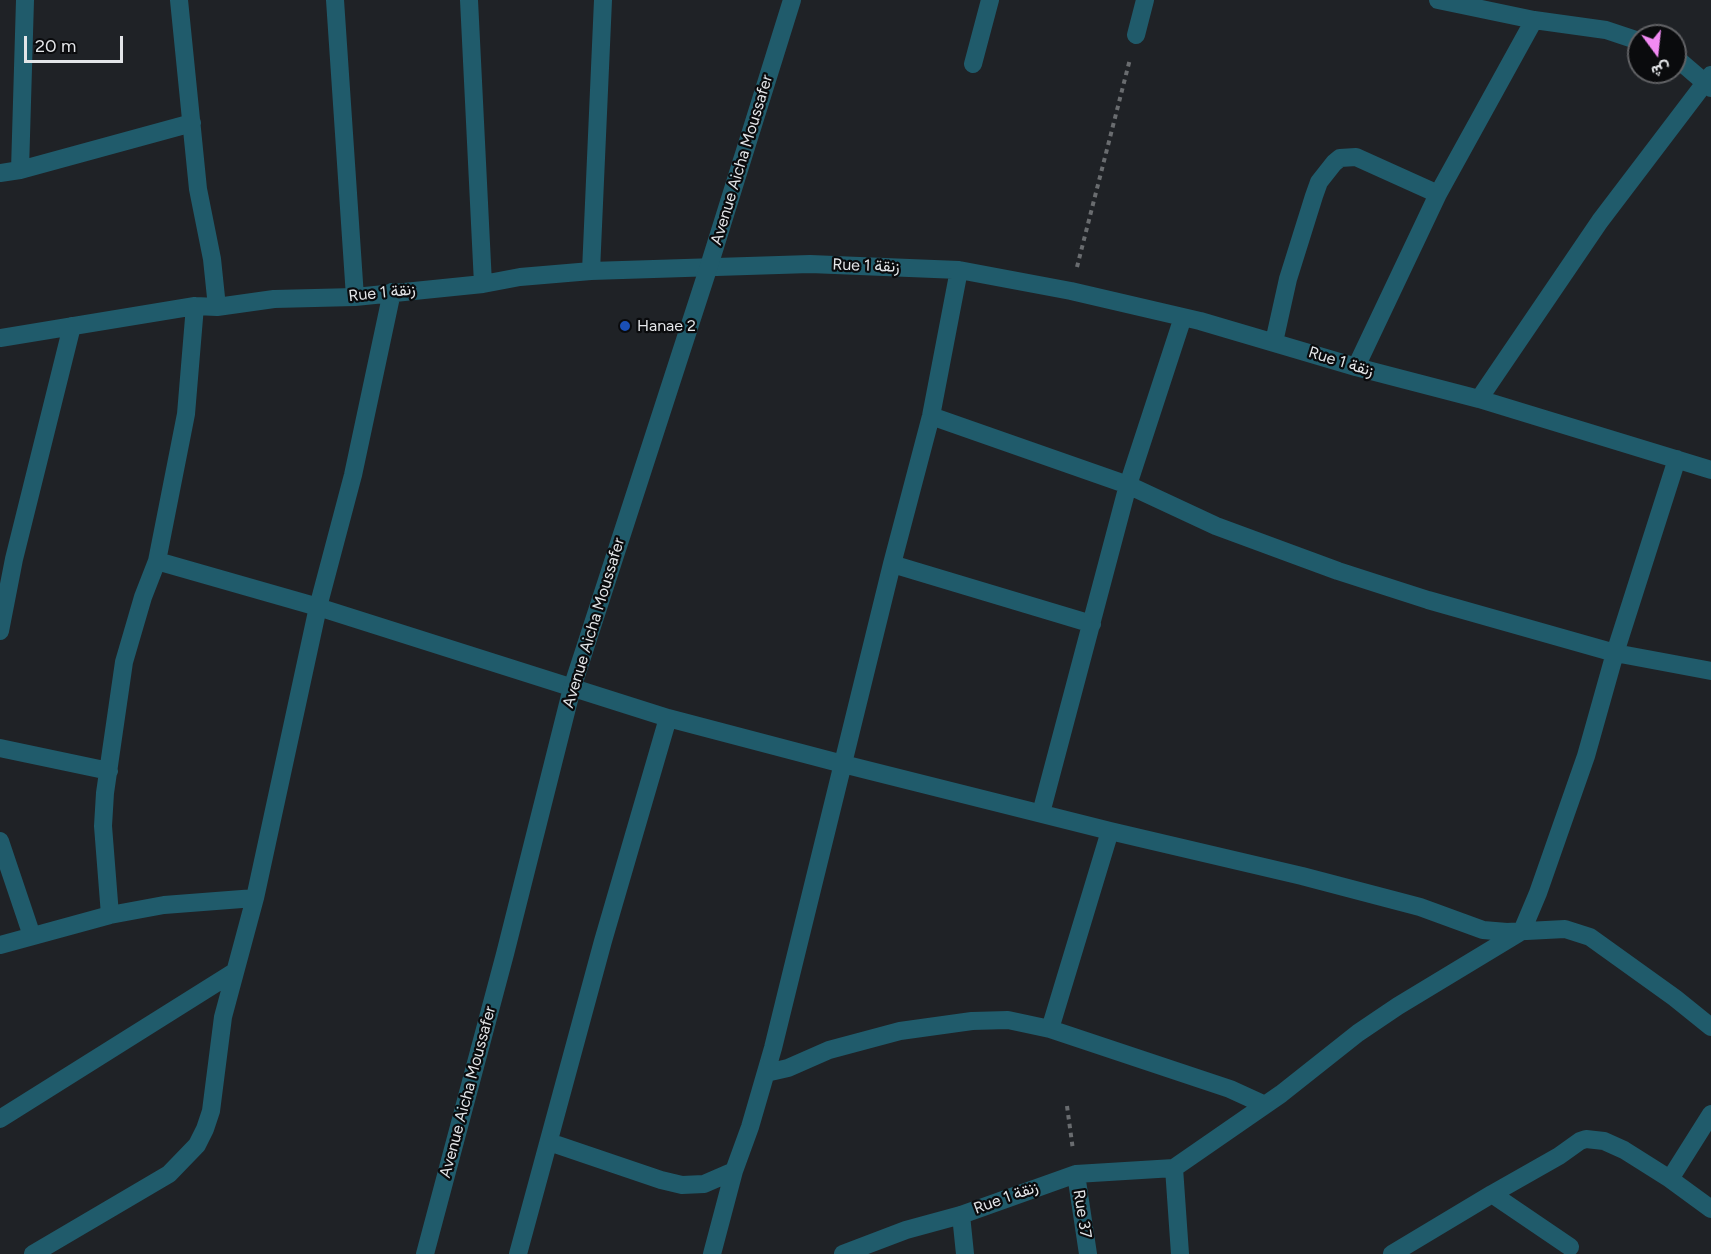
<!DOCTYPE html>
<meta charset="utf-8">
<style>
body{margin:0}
#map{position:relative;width:1711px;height:1254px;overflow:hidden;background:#1f2226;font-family:Figtree,Vazirmatn,sans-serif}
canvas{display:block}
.north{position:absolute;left:1627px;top:24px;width:60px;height:60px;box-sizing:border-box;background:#0a0b0d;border:2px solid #616265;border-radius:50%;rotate:165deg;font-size:16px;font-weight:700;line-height:24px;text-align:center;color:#e3e5e8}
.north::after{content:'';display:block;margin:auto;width:21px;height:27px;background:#f28af3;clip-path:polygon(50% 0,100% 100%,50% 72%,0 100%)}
.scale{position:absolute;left:24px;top:36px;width:99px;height:27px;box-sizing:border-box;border:3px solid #e3e5e8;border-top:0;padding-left:8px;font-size:18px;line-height:21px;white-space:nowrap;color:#e3e5e8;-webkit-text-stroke:4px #0a0b0d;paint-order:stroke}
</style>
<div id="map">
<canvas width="1711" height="1254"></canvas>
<div class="north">ش</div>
<div class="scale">20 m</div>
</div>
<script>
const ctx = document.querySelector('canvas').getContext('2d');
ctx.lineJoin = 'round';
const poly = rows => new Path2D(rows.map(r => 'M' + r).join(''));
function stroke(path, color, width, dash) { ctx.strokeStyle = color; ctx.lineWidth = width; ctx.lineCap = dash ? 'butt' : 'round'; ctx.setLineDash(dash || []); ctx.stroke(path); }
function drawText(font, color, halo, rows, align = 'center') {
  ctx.font = font + ' Figtree,Vazirmatn,sans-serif'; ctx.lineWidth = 4.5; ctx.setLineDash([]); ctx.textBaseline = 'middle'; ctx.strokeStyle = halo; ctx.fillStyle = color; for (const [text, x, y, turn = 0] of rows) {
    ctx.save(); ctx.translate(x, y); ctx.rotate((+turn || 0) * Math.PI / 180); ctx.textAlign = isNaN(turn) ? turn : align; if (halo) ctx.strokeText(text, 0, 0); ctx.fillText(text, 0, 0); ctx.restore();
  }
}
const path = poly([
 [1077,267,1130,59],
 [1067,1106,1073,1150]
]);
const minor = poly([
 [179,0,198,189,212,259,217,307],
 [335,0,355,297],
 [469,0,483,284],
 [1438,0,1534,20,1606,30,1639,41],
 [1136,35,1145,0],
 [1675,57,1711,88],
 [973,64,990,0],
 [20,170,25,0],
 [0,173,20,170,192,123],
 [591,271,603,0],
 [0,338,195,306,217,307,274,299,355,297,483,284,520,277,591,271,810,264,959,270,1071,291,1200,321,1356,367,1479,399,1711,470],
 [1274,342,1288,279,1314,196,1319,182,1334,163,1340,158,1356,157,1438,194],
 [1356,367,1438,194,1534,20],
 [1479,399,1600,221,1711,75],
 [931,416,1128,485,1216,526,1338,571,1428,600,1615,653,1711,671],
 [157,561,318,607,668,718,843,764,1110,831,1302,876,1420,907,1483,930,1507,932,1565,929,1590,937,1675,998,1711,1027],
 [892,564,1092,624],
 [0,631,14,559,72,326],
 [0,748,109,771],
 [1041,813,1128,485,1183,317],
 [0,841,32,936],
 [110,915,103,826,105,793,124,662,143,597,157,561,186,414,195,306],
 [0,945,110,915,164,905,255,898],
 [1050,1029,1110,831],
 [766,1073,788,1068,829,1050,900,1031,972,1021,1008,1020,1050,1029,1230,1089,1265,1105],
 [0,1119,234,972],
 [549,1142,661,1180,682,1185,704,1184,734,1171],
 [1174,1168,1281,1094,1358,1033,1398,1006,1522,931,1538,893,1586,756,1615,653,1677,459],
 [1174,1168,1180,1254],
 [1076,1174,1088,1254],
 [1670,1179,1711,1114],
 [1492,1194,1570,1247],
 [961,1215,965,1254],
 [33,1254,169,1174,197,1145,205,1129,211,1111,223,1017,255,898,318,607,353,475,392,292],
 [518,1254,603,941,668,718],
 [712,1254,734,1171,750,1127,773,1048,892,564,931,416,959,270],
 [843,1254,906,1230,961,1215,1076,1174,1174,1168],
 [1392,1254,1492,1194,1559,1156,1580,1141,1586,1139,1604,1141,1624,1150,1670,1179,1711,1209]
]);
const tertiary = poly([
 [425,1254,505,954,572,688,709,266,792,0]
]);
const markers = [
 [625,326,6,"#1a4fb4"]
];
const streetNames = [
 ["Avenue Aicha Moussafer",742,160,-73],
 ["Rue 1 زنقة",866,266,2],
 ["Rue 1 زنقة",382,293,-6],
 ["Rue 1 زنقة",1341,362,17],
 ["Avenue Aicha Moussafer",594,623,-73],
 ["Avenue Aicha Moussafer",468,1092,-75],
 ["Rue 1 زنقة",1006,1198,-20],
 ["Rue 37",1082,1214,81]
];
const poiNames = [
 ["Hanae 2",637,326]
];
stroke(path, '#696c6f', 4, [4.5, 4.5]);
stroke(minor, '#205b6b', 18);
stroke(tertiary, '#205b6b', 18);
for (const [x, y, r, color] of markers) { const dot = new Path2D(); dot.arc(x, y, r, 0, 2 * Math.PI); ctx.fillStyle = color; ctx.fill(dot); stroke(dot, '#0a0b0d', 2); }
drawText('16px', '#e3e5e8', '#0a0b0d', streetNames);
drawText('16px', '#e3e5e8', '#0a0b0d', poiNames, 'left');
</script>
